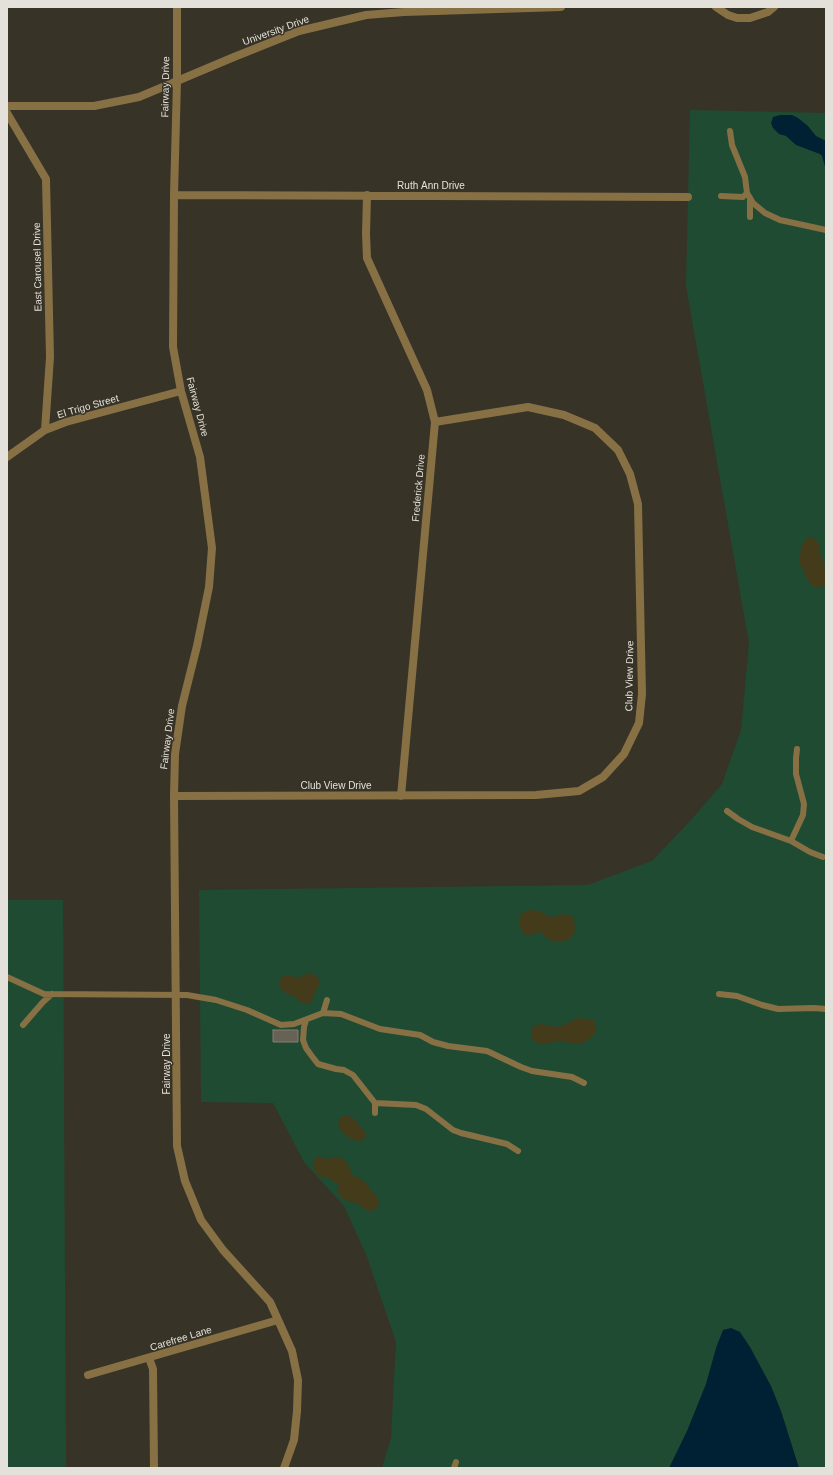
<!DOCTYPE html>
<style>
body{margin:0}
#map{position:relative;width:833px;height:1475px;overflow:hidden;background:#373327;font-family:Arial,sans-serif}
canvas{display:block}
.frame{position:absolute;inset:0;border:8px solid #e3e1d9;pointer-events:none}
</style>
<div id="map">
<canvas width="833" height="1475"></canvas>
<div class="frame"></div>
</div>
<script>
const ctx = document.querySelector('canvas').getContext('2d');
ctx.lineJoin = 'round';
function fill(path, color) { ctx.fillStyle = color; ctx.fill(path, 'evenodd'); }
const poly = rows => new Path2D(rows.map(r => 'M' + r).join(''));
function stroke(path, color, width, dash) { ctx.strokeStyle = color; ctx.lineWidth = width; ctx.lineCap = dash ? 'butt' : 'round'; ctx.setLineDash(dash || []); ctx.stroke(path); }
function drawText(font, color, halo, rows, align = 'center') {
  ctx.font = font + ' Arial,sans-serif'; ctx.lineWidth = 3; ctx.setLineDash([]); ctx.textBaseline = 'middle'; ctx.strokeStyle = halo; ctx.fillStyle = color; for (const [text, x, y, turn = 0] of rows) {
    ctx.save(); ctx.translate(x, y); ctx.rotate((+turn || 0) * Math.PI / 180); ctx.textAlign = isNaN(turn) ? turn : align; if (halo) ctx.strokeText(text, 0, 0); ctx.fillText(text, 0, 0); ctx.restore();
  }
}
const green = poly([
 [690,110,826,113,826,1468,382,1468,391,1438,396,1342,367,1257,344,1206,304,1162,273,1103,201,1102,199,890,588,885,652,861,691,820,722,784,741,730,749,643,686,286],
 [7,900,63,900,66,1468,7,1468]
]);
const sand = poly([
 [812,537,816,540,819,544,819,553,824,561,826,583,824,586,819,588,814,587,809,582,799,562,802,544,808,538],
 [529,910,539,911,550,917,564,914,574,917,575,930,572,937,565,941,559,942,548,940,542,933,538,932,527,936,524,934,519,926,519,918,521,914],
 [310,973,316,976,319,980,319,984,311,1002,309,1004,300,1002,294,996,287,994,280,988,279,981,283,976,291,976,299,978,306,974],
 [577,1018,593,1020,596,1024,596,1033,585,1042,579,1044,559,1041,542,1044,537,1044,532,1038,532,1029,536,1025,541,1024,556,1027,564,1025],
 [343,1116,349,1116,355,1120,364,1131,366,1135,365,1138,361,1141,358,1141,349,1138,340,1130,338,1123,340,1118],
 [318,1156,327,1159,338,1157,345,1160,349,1166,352,1175,363,1180,377,1197,379,1203,377,1208,369,1212,358,1204,345,1200,341,1197,336,1189,338,1189,339,1187,337,1183,333,1182,330,1178,319,1176,313,1168,313,1162]
]);
const water = poly([
 [780,115,792,115,798,118,808,126,816,136,826,141,826,170,822,156,820,154,796,145,786,136,779,134,773,128,771,123,773,117],
 [731,1328,740,1332,750,1347,771,1386,781,1411,799,1468,669,1468,687,1431,706,1384,716,1348,723,1330]
]);
const building = poly([
 [273,1030,298,1030,298,1042,273,1042,273,1030]
]);
const lane = poly([
 [730,131,732,145,745,177,747,193,753,203,765,213,780,220,826,230],
 [721,196,743,197,747,193],
 [750,198,750,217],
 [727,811,738,819,752,827,791,841,810,852,823,857],
 [791,841,803,815,804,804,796,774,796,758,797,749],
 [7,977,44,994,187,995,216,1000,247,1010,281,1025,294,1024,323,1013,327,1000],
 [719,994,737,996,762,1005,778,1009,814,1008,826,1009],
 [323,1013,341,1014,380,1029,420,1035,433,1042,448,1046,487,1051,521,1067,532,1071,572,1077,584,1083],
 [306,1020,304,1027,303,1040,306,1048,311,1055,318,1064,336,1069,344,1070,353,1075,375,1103,416,1105,426,1109,453,1130,461,1133,507,1144,518,1151],
 [23,1025,43,1002,52,994],
 [375,1103,375,1113],
 [454,1468,456,1462]
]);
const street = poly([
 [177,7,177,81,174,195,173,347,181,391,200,457,212,548,209,587,197,646,182,706,175,754,174,796,177,1146,185,1181,201,1220,223,1250,270,1302,292,1351,298,1380,297,1411,294,1440,284,1468],
 [716,7,728,15,737,18,750,18,768,12,774,7],
 [7,106,94,106,139,97,234,57,299,31,366,15,404,12,561,7],
 [7,113,46,179,50,357,45,430],
 [174,195,688,197],
 [367,195,366,234,367,258,427,390,435,422,401,796],
 [7,457,45,430,66,422,181,391],
 [174,796,536,795,579,791,603,777,624,754,639,723,642,694,638,504,630,474,618,450,595,428,564,415,528,407,435,422],
 [149,1358,153,1369,154,1468],
 [88,1375,278,1320]
]);
const streetNames = [
 ["University Drive",276,31,-20],
 ["Fairway Drive",166,87,-89],
 ["Ruth Ann Drive",431,186],
 ["East Carousel Drive",38,267,-91],
 ["El Trigo Street",88,407,-16],
 ["Fairway Drive",197,407,75],
 ["Frederick Drive",419,488,-85],
 ["Club View Drive",630,676,-89],
 ["Fairway Drive",168,739,-83],
 ["Club View Drive",336,786],
 ["Fairway Drive",167,1064,-90],
 ["Carefree Lane",181,1339,-17]
];
fill(green, '#204b33');
fill(sand, '#433b1a');
fill(water, '#002033');
fill(building, '#676255');
stroke(building, '#847f71', 1);
stroke(lane, '#887045', 6);
stroke(street, '#887045', 8);
drawText('10px', '#e3e1d9', '#373327', streetNames);
</script>
